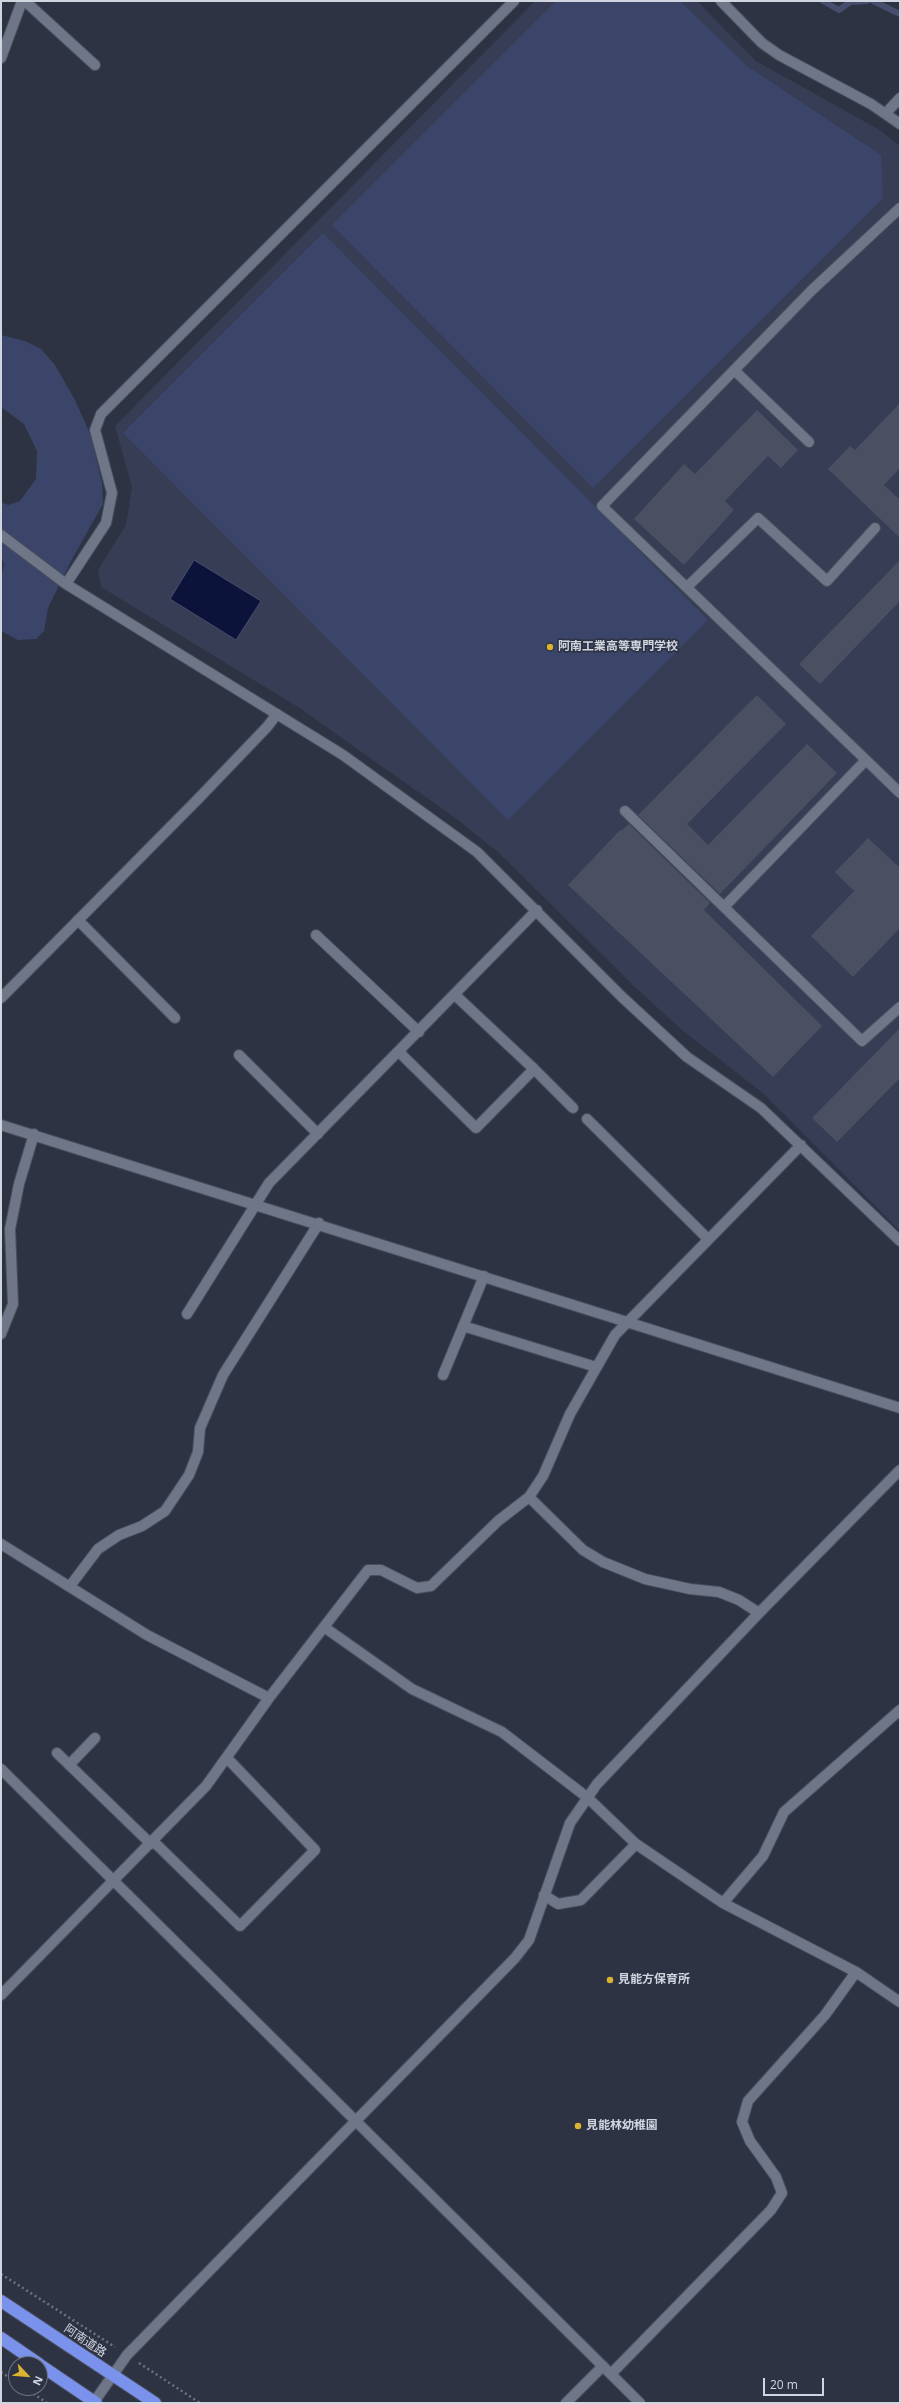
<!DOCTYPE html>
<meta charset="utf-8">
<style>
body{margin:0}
#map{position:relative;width:901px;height:2404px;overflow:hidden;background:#2e3344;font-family:"Open Sans",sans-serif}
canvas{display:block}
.frame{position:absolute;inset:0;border:2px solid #d1d5df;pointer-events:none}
.north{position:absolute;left:8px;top:2356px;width:40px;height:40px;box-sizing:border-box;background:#2e3344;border:1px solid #6f7482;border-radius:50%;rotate:116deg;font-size:11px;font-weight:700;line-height:16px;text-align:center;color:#d1d5df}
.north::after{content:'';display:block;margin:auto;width:14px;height:18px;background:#dab333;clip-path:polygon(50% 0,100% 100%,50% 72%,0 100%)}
.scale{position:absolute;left:763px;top:2378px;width:61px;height:18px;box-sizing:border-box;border:2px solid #d1d5df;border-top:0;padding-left:5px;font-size:12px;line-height:14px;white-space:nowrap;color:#d1d5df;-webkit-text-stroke:3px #2e3344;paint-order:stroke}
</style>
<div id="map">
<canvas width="901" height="2404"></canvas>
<div class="frame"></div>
<div class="north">N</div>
<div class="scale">20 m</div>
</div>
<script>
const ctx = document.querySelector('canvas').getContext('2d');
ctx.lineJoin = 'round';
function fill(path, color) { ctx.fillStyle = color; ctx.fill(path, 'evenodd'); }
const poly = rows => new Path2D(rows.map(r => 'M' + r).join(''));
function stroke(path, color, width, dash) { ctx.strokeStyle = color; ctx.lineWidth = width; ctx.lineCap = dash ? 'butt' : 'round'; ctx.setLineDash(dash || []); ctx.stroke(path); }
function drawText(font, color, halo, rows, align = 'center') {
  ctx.font = font + ' "Open Sans","Noto Sans JP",sans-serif'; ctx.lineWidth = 3.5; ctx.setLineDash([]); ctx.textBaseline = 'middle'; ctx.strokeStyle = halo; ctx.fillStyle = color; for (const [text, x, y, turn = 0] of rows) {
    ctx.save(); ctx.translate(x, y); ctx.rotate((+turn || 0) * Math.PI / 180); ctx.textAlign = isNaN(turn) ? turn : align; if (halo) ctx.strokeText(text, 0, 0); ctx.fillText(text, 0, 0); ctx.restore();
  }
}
const built = poly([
 [535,1,697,1,756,61,878,129,900,146,900,1231,764,1094,682,1030,636,988,498,852,458,820,298,707,101,587,98,570,126,525,132,487,115,426]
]);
const green = poly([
 [556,1,680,1,747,66,881,155,883,198,593,488,332,225],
 [323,233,708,620,508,820,123,433],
 [1,335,25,341,41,349,55,365,75,400,91,436,102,483,103,504,71,561,48,608,44,631,36,639,18,640,1,631,1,579,4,565,1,554,1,502,8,505,20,501,36,479,37,451,24,424,1,407]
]);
const water = poly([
 [194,560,261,601,236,640,170,599,194,560]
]);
const stream = poly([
 [823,1,839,10,850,2,867,1],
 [873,1,900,14]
]);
const building = poly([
 [900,403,900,468,884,485,900,500,900,538,828,469,850,446,855,450],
 [757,410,798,450,781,468,768,456,725,501,734,510,684,565,634,519,684,464,695,474],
 [900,560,900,601,820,684,799,664],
 [757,695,786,724,687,824,708,845,807,744,837,773,720,894,638,815],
 [629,824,710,903,704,910,822,1026,773,1077,568,885,620,830,621,831],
 [868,838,900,868,900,928,853,977,811,936,854,891,835,872],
 [900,1028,900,1078,837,1142,812,1118]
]);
const path = poly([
 [1,2274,115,2347],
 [139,2363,200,2403],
 [1,2372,16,2382],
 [25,2388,47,2403]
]);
const lane = poly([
 [734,370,809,442],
 [687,587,758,518,827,581,875,528],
 [866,760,602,506,812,290,900,208],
 [625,811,862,1041,900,1007],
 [724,907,866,760,900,793],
 [78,920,175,1018],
 [316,935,419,1032],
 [455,995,534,1069],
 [399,1052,476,1128,534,1069,573,1108],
 [239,1055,318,1134],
 [587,1119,707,1238],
 [463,1326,596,1367],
 [443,1375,484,1276],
 [57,1753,151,1844],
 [69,1765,95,1738],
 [153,1841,240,1926,315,1850,227,1758]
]);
const street = poly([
 [25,1,95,65],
 [721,1,762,43,779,55,871,104,900,124],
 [1,58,22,1],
 [886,113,900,98],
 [1,535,66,584,343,755,477,852,622,997,687,1057,761,1108,900,1241],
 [66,584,106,523,112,493,95,430,101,414,514,1],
 [1,998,199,798,267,727,277,714],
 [1,1125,900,1408],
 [187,1314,269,1183,537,910],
 [1,1334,13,1304,10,1229,19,1184,34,1134],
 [529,1497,583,1550,603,1562,645,1579,690,1589,719,1592,739,1600,759,1613],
 [1,1544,147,1635,269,1698],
 [70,1586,98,1549,119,1535,142,1526,165,1511,189,1475,198,1452,200,1428,223,1375,319,1223],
 [324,1627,412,1689,502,1732,588,1798,636,1844,723,1903,856,1972,900,2002],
 [1,1769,640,2403],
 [544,1895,558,1904,581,1900,636,1844],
 [723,1903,763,1856,784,1812,900,1710],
 [1,1995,206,1786,269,1698,368,1570,381,1570,417,1588,431,1586,498,1521,529,1497,543,1476,570,1414,615,1335,801,1145],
 [611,2374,771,2210,782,2193,776,2177,750,2141,742,2122,748,2101,825,2015,856,1972],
 [94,2402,127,2355,515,1958,529,1940,570,1823,597,1784,759,1613,900,1470],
 [566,2403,603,2366]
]);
const highway = poly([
 [1,2301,155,2403],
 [1,2338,39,2364],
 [40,2365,96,2403]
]);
const markers = [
 [550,647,4,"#dab333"],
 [610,1980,4,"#dab333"],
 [578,2126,4,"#dab333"]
];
const poiNames = [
 ["阿南工業高等専門学校",558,647],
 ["見能方保育所",618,1980],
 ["見能林幼稚園",586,2126]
];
const streetNames = [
 ["阿南道路",85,2341,34]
];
fill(built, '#363d54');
fill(green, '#3b4569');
fill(water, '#0c133b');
stroke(water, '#474d6c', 1);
stroke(stream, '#474d6c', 6);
fill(building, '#4a5061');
stroke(lane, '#4a4f5d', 12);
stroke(street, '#4a4f5d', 12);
stroke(highway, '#4a4f5d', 14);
stroke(path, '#6f7381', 2.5, [2, 3]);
stroke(lane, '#6f7688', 10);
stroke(street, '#6f7688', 10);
stroke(highway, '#7a92eb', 12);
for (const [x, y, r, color] of markers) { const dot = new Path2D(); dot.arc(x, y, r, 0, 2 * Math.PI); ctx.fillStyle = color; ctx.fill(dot); stroke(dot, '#2e3344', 1.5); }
drawText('bold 12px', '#d1d5df', '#2e3344', poiNames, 'left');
drawText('12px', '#d1d5df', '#2e3344', streetNames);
</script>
